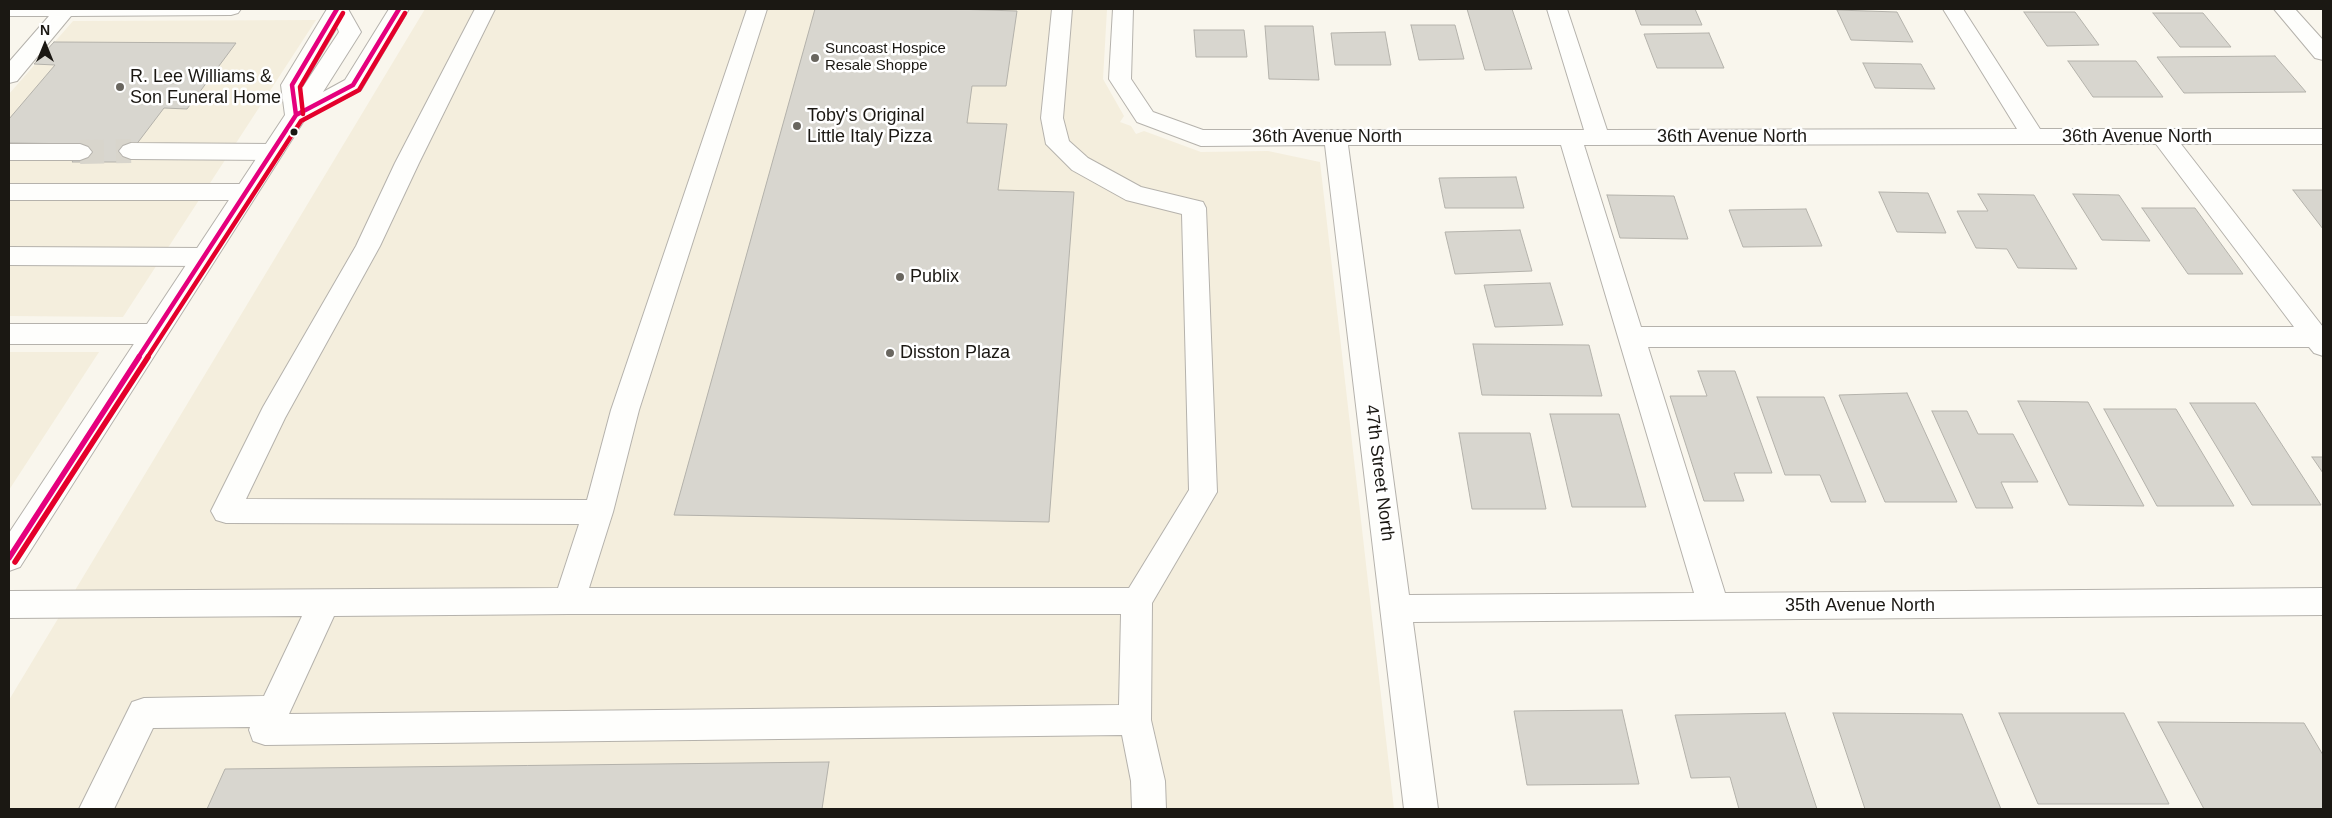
<!DOCTYPE html>
<style>
body{margin:0}
#map{position:relative;width:2332px;height:818px;overflow:hidden;background:#f9f6ed;font-family:Helvetica,sans-serif}
canvas{display:block}
.frame{position:absolute;inset:0;border:10px solid #1b1813;pointer-events:none}
.north{position:absolute;left:20px;top:20px;width:50px;height:50px;-webkit-text-stroke:4px #fff;paint-order:stroke;rotate:0deg;font-size:14px;font-weight:700;line-height:20px;text-align:center;color:#1b1813}
.north::after{content:'';display:block;margin:auto;width:18px;height:22px;background:#1b1813;clip-path:polygon(50% 0,100% 100%,50% 72%,0 100%)}
</style>
<div id="map">
<canvas width="2332" height="818"></canvas>
<div class="frame"></div>
<div class="north">N</div>
</div>
<script>
const ctx = document.querySelector('canvas').getContext('2d');
ctx.lineJoin = 'round';
function fill(path, color) { ctx.fillStyle = color; ctx.fill(path, 'evenodd'); }
const poly = rows => new Path2D(rows.map(r => 'M' + r).join(''));
function stroke(path, color, width, dash) { ctx.strokeStyle = color; ctx.lineWidth = width; ctx.lineCap = dash ? 'butt' : 'round'; ctx.setLineDash(dash || []); ctx.stroke(path); }
function drawText(font, color, halo, rows, align = 'center') {
  ctx.font = font + ' Helvetica,sans-serif'; ctx.lineWidth = 5; ctx.setLineDash([]); ctx.textBaseline = 'middle'; ctx.strokeStyle = halo; ctx.fillStyle = color; for (const [text, x, y, turn = 0] of rows) {
    ctx.save(); ctx.translate(x, y); ctx.rotate((+turn || 0) * Math.PI / 180); ctx.textAlign = isNaN(turn) ? turn : align; if (halo) ctx.strokeText(text, 0, 0); ctx.fillText(text, 0, 0); ctx.restore();
  }
}
const built = poly([
 [425,9,1107,9,1103,79,1124,116,1120,122,1131,126,1136,134,1144,131,1201,152,1268,151,1320,162,1394,809,9,809,9,700],
 [316,20,123,317,9,316,9,94,73,21],
 [9,352,99,352,9,490]
]);
const building = poly([
 [815,9,954,9,1017,11,1006,86,972,86,967,123,1007,124,998,190,1074,192,1049,522,674,515,815,9],
 [1467,9,1512,9,1532,69,1485,70,1467,9],
 [1635,9,1695,9,1702,25,1641,25,1635,9],
 [1837,10,1897,12,1913,42,1851,40,1837,10],
 [2024,12,2075,12,2099,45,2047,46,2024,12],
 [2153,13,2203,13,2231,47,2180,47,2153,13],
 [1411,25,1455,25,1464,59,1419,60,1411,25],
 [1265,26,1313,26,1319,80,1269,79,1265,26],
 [1194,30,1244,30,1247,57,1196,57,1194,30],
 [1385,32,1391,65,1335,65,1331,33,1385,32],
 [1709,33,1724,68,1657,68,1644,34,1709,33],
 [54,42,236,43,187,109,164,108,123,162,72,162,87,144,9,143,9,119,55,65,34,64,54,42],
 [2275,56,2306,92,2184,93,2157,57,2275,56],
 [2068,61,2136,61,2163,97,2093,97,2068,61],
 [1863,63,1921,64,1935,89,1875,88,1863,63],
 [1516,177,1524,208,1445,208,1439,178,1516,177],
 [2293,190,2323,190,2323,229,2293,190],
 [1879,192,1928,193,1946,233,1897,232,1879,192],
 [1978,194,2034,195,2077,269,2018,268,2007,249,1976,248,1957,211,1988,211,1978,194],
 [2073,194,2119,195,2150,241,2102,240,2073,194],
 [1607,195,1674,196,1688,239,1620,238,1607,195],
 [2142,208,2195,208,2243,274,2188,274,2142,208],
 [1806,209,1822,246,1743,247,1729,210,1806,209],
 [1520,230,1532,271,1455,274,1445,232,1520,230],
 [1550,283,1563,325,1495,327,1484,285,1550,283],
 [1473,344,1589,345,1602,396,1482,395,1473,344],
 [1698,371,1735,371,1772,473,1734,473,1744,501,1704,501,1670,396,1707,396,1698,371],
 [1907,393,1957,502,1885,502,1839,395,1907,393],
 [1757,397,1824,397,1866,502,1831,502,1820,475,1785,475,1757,397],
 [2018,401,2088,402,2144,506,2069,505,2018,401],
 [2190,403,2255,403,2321,505,2252,505,2190,403],
 [2104,409,2176,409,2234,506,2157,506,2104,409],
 [1932,411,1967,411,1978,434,2013,434,2038,482,2001,482,2013,508,1976,508,1932,411],
 [1550,414,1619,414,1646,507,1572,507,1550,414],
 [1459,433,1530,433,1546,509,1472,509,1459,433],
 [2312,457,2323,457,2323,473,2312,457],
 [1622,710,1639,784,1527,785,1514,711,1622,710],
 [1785,713,1817,809,1739,809,1730,777,1691,778,1675,715,1785,713],
 [1833,713,1962,714,2001,809,1865,809,1833,713],
 [1999,713,2124,713,2169,804,2038,804,1999,713],
 [2158,722,2304,723,2323,755,2323,809,2204,809,2158,722],
 [829,762,822,809,207,809,225,769,829,762]
]);
const minorTunnel = poly([
 [80,152,131,151]
]);
const minor = poly([
 [9,9,241,9,238,13,231,15,71,16,17,81,9,83,9,62,49,16,9,16,9,9],
 [475,9,495,9,419,163,380,246,285,418,246,499,587,500,611,410,747,9,767,9,639,410,613,512,589,588,1129,588,1189,490,1182,214,1126,200,1072,170,1046,144,1041,118,1052,9,1072,9,1063,118,1069,141,1088,158,1141,187,1203,202,1206,208,1217,492,1152,603,1151,720,1165,781,1166,809,1132,809,1131,781,1122,735,265,745,253,741,249,730,250,727,153,728,114,809,79,809,132,702,144,698,264,696,302,616,9,618,9,591,558,588,579,524,226,523,216,520,211,511,263,407,356,246,395,163,475,9],
 [569,614,1121,614,1119,705,289,714,334,616,569,614],
 [1113,9,1133,9,1131,79,1153,112,1203,130,1584,130,1547,9,1567,9,1607,130,2017,129,1943,9,1963,9,2040,129,2323,129,2323,144,2181,144,2323,327,2323,356,2314,353,2309,347,1648,347,1725,593,2323,588,2323,615,1413,622,1438,809,1404,809,1325,145,1201,146,1137,122,1109,79,1113,9],
 [2029,144,2156,144,2294,327,1641,327,1584,145,2029,144],
 [1348,145,1561,145,1694,593,1409,595,1348,145],
 [2274,9,2295,9,2323,40,2323,60,2315,58,2274,9],
 [131,143,272,144,280,147,284,152,280,157,272,160,131,159,123,156,119,151,123,146,131,143],
 [9,144,80,144,88,147,92,152,88,157,80,160,9,160,9,144],
 [9,184,246,184,254,186,258,192,254,198,246,200,9,200,9,184],
 [9,247,203,248,212,251,215,257,212,263,203,266,9,265,9,247],
 [9,324,154,324,163,327,167,334,163,341,154,344,9,344,9,324]
]);
const major = poly([
 [327,9,348,9,361,32,323,92,345,80,389,9,409,9,361,90,305,119,20,567,9,571,9,533,285,115,281,85,327,9],
 [337,27,339,32,303,87,303,85,337,27]
]);
const bus1Far1 = poly([
 [296,115,292,85,337,9],
 [138,358,296,115,353,85,399,9]
]);
const bus1 = poly([
 [9,558,139,357]
]);
const bus2Far1 = poly([
 [303,114,300,87,343,13],
 [147,358,301,121,359,90,405,13]
]);
const bus2 = poly([
 [15,562,148,357]
]);
const markers = [
 [815,58,5,"#69665f"],
 [120,87,5,"#69665f"],
 [797,126,5,"#69665f"],
 [294,132,4.5,"#1b1813"],
 [900,277,5,"#69665f"],
 [890,353,5,"#69665f"]
];
const farPoinames = [
 ["Suncoast Hospice",825,49],
 ["Resale Shoppe",825,66]
];
const poiNames = [
 ["R. Lee Williams &",130,77],
 ["Son Funeral Home",130,98],
 ["Toby's Original",807,116],
 ["Little Italy Pizza",807,137],
 ["Publix",910,277],
 ["Disston Plaza",900,353]
];
const streetNames = [
 ["36th Avenue North",1327,137],
 ["36th Avenue North",1732,137],
 ["36th Avenue North",2137,137],
 ["47th Street North",1379,473,83],
 ["35th Avenue North",1860,606]
];
fill(built, '#f4eedd');
fill(building, '#d8d6cf');
stroke(building, '#b4b2ab', 1);
stroke(minorTunnel, '#d8d5cc', 24, [24, 12]);
stroke(minor, '#b5b2ac', 2);
stroke(major, '#b5b2ac', 2);
fill(minor, '#fefefc');
fill(major, '#fefefc');
stroke(bus1Far1, '#e5007d', 4.5);
stroke(bus1, '#e5007d', 5.5);
stroke(bus2Far1, '#e4002b', 4.5);
stroke(bus2, '#e4002b', 5.5);
for (const [x, y, r, color] of markers) { const dot = new Path2D(); dot.arc(x, y, r, 0, 2 * Math.PI); ctx.fillStyle = color; ctx.fill(dot); stroke(dot, '#fff', 2); }
drawText('15px', '#1b1813', '#fff', farPoinames, 'left');
drawText('18px', '#1b1813', '#fff', poiNames, 'left');
drawText('18px', '#1b1813', '#fff', streetNames);
</script>
